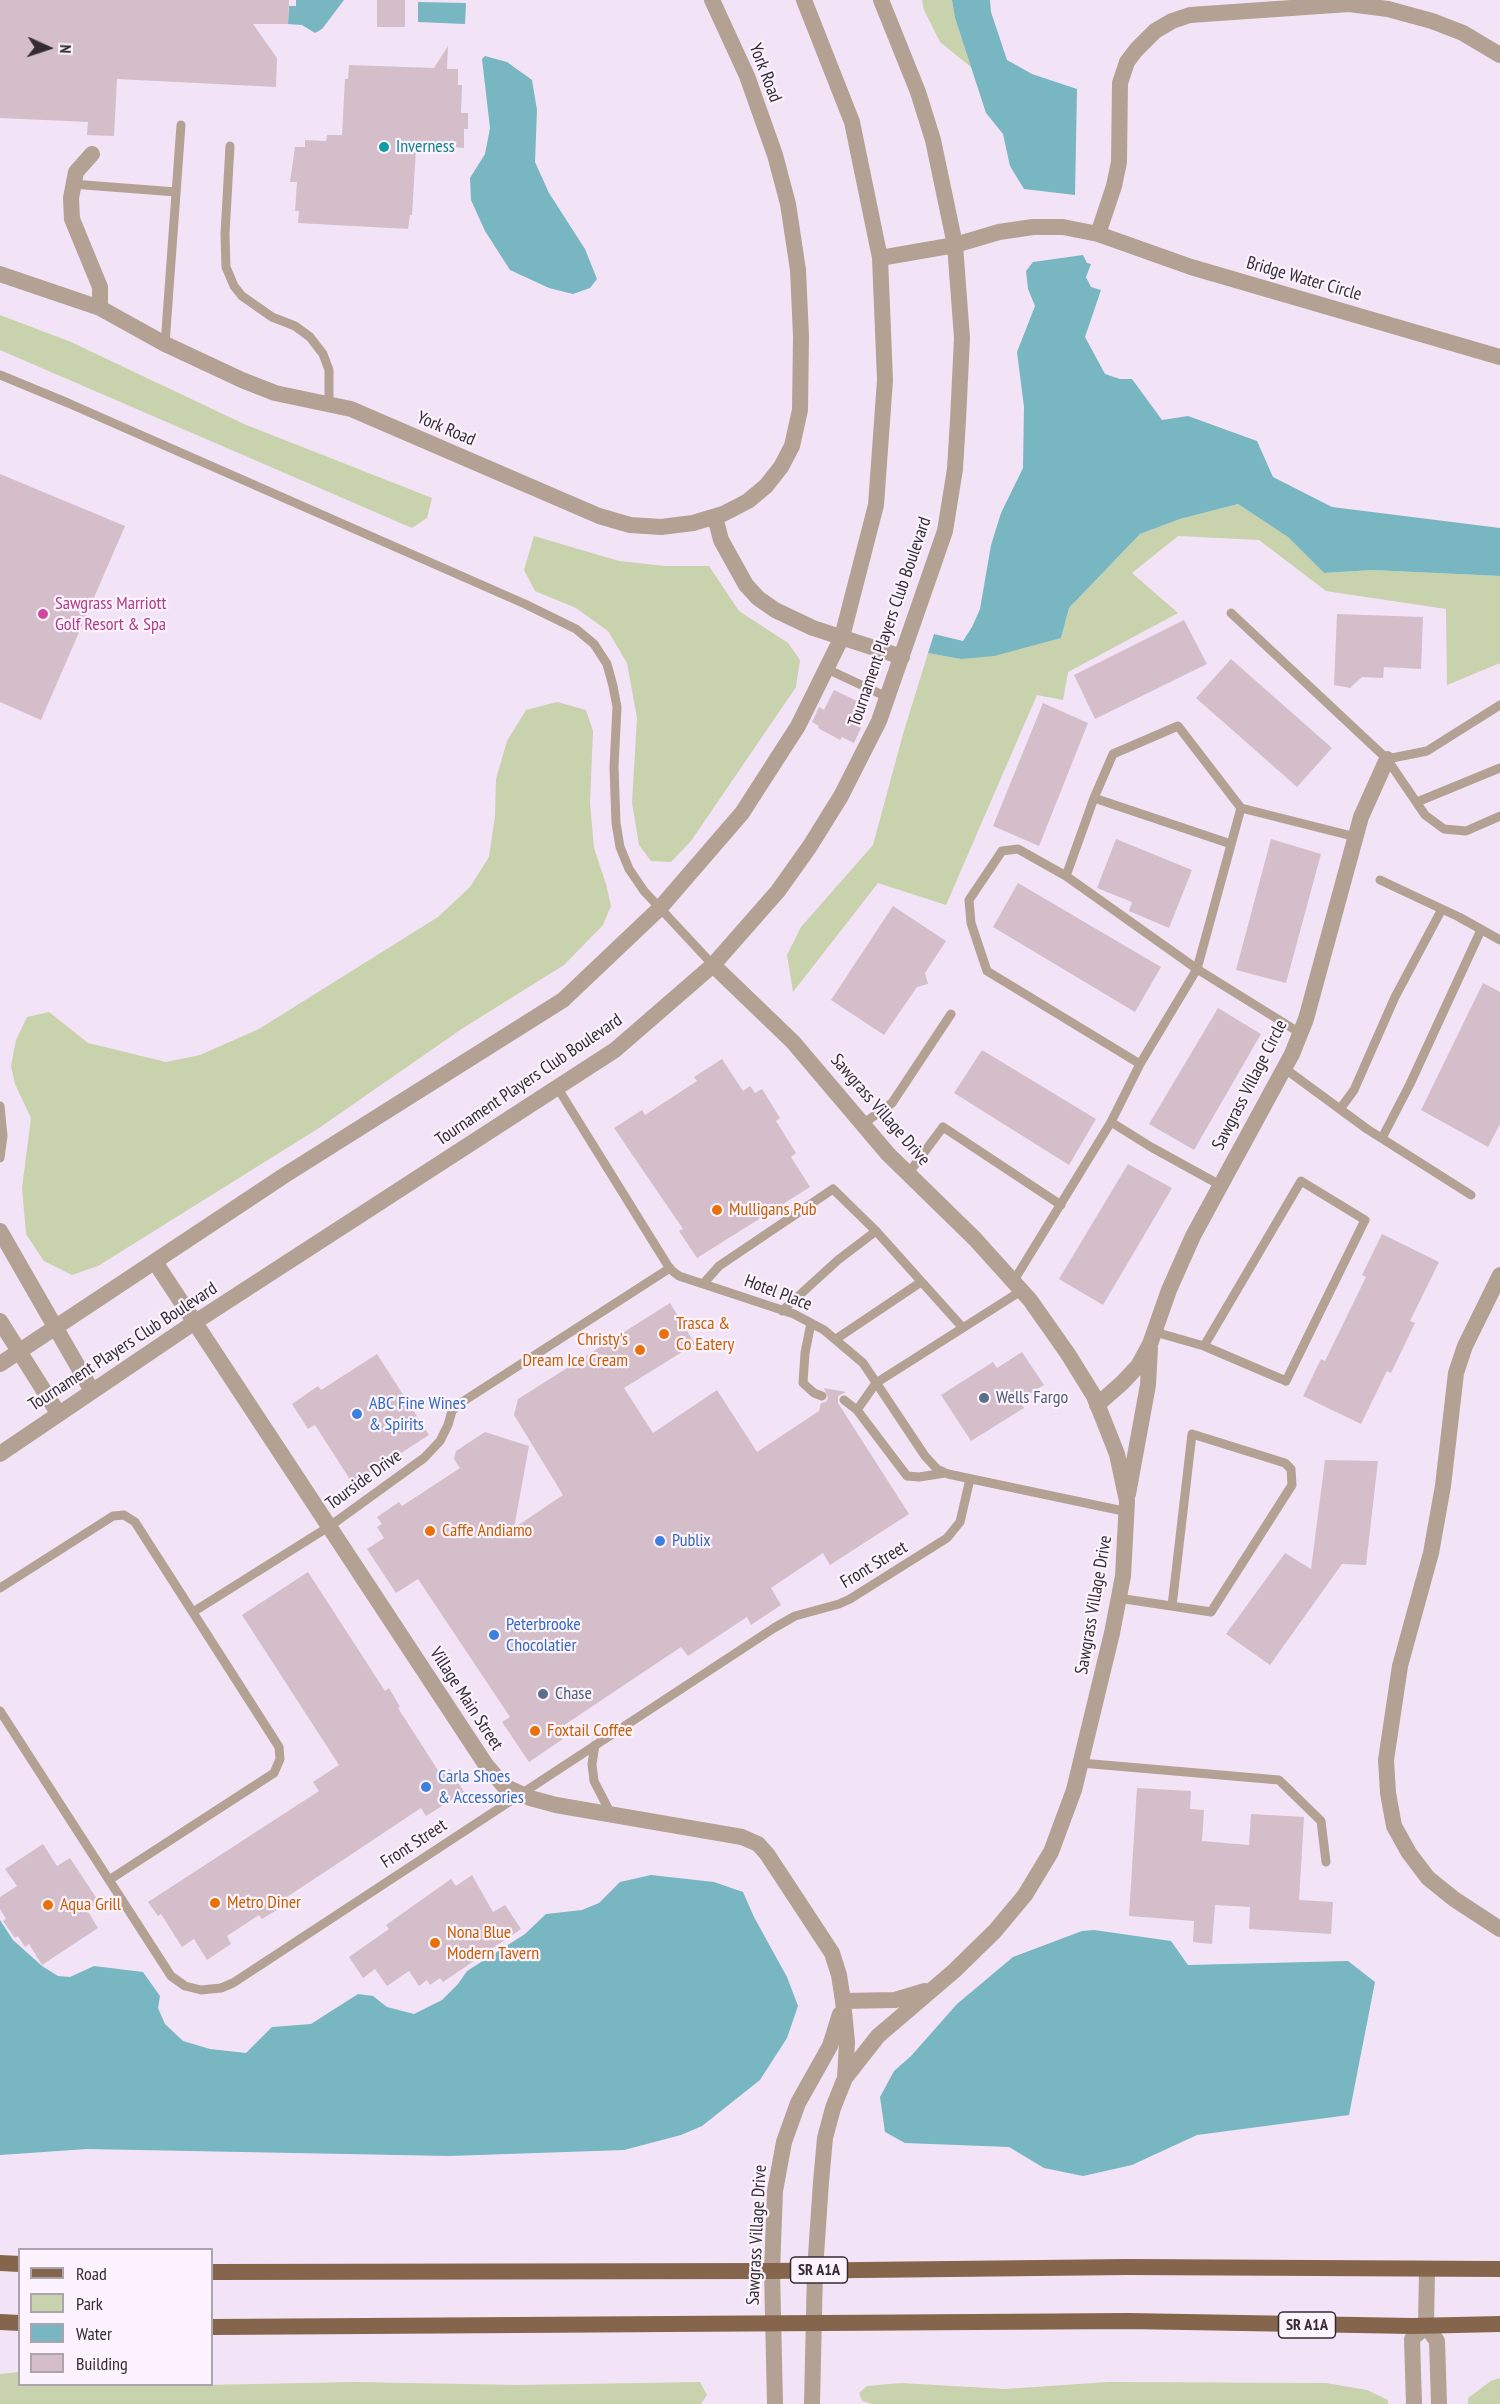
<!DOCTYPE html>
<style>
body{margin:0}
#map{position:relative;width:1500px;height:2404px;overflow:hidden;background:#f2e4f6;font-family:"PT Sans Narrow",sans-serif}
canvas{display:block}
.legend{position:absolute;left:18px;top:2248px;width:195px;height:138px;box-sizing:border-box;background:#fcf3fe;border:2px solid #aba3ad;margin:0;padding:8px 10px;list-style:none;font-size:18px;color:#322c33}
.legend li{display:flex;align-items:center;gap:12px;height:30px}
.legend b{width:30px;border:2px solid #aba3ad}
.north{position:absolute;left:18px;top:18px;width:60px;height:60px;-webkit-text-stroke:4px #fcf3fe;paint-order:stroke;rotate:93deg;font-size:16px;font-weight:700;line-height:24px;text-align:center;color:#322c33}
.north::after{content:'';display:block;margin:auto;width:21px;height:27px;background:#322c33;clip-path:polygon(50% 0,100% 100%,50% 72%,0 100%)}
</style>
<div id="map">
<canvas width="1500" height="2404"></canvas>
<ul class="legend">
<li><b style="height:8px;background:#85654b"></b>Road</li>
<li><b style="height:16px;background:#c8d2ac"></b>Park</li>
<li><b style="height:16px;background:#78b6c2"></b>Water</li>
<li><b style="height:16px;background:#d4beca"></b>Building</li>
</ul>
<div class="north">N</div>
</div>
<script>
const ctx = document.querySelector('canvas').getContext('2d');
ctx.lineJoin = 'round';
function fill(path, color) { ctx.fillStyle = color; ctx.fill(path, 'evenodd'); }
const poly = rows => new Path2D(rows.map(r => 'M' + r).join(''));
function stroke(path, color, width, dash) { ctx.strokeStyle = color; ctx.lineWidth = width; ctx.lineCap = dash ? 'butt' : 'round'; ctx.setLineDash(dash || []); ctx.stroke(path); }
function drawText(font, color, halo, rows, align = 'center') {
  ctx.font = font + ' "PT Sans Narrow",sans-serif'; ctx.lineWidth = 4.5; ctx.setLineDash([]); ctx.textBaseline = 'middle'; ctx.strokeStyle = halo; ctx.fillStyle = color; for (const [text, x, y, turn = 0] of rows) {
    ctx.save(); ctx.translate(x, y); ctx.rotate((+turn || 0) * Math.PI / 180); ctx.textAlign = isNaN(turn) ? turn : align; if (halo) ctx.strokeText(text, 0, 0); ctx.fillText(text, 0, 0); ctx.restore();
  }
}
const green = poly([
 [922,0,952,0,955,18,971,67,940,42,924,10],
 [0,315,71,342,244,424,432,498,427,518,412,528,0,350],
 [1238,504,1288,537,1324,573,1372,570,1500,576,1500,663,1447,685,1446,609,1326,591,1259,540,1178,536,1132,573,1178,613,1068,672,1063,700,1037,695,946,905,878,883,793,992,787,955,801,927,873,845,903,734,928,653,961,659,1061,638,1069,608,1140,534,1180,519],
 [534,536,619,561,665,566,709,566,739,611,788,643,800,660,796,687,691,841,671,862,651,861,639,845,632,803,637,718,627,663,608,631,576,608,535,591,524,570],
 [557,702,586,710,593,731,590,803,594,848,606,884,611,906,603,925,564,965,463,1028,319,1128,98,1266,72,1275,44,1261,26,1234,22,1188,31,1118,15,1084,11,1066,16,1040,27,1017,49,1012,88,1043,166,1062,200,1055,259,1029,438,917,470,887,489,857,495,816,496,779,507,741,526,710],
 [19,2372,20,2384,206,2385,354,2382,518,2385,700,2382,707,2395,701,2404,0,2404,0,2374],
 [1500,2378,1500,2404,1468,2404,1468,2398,1491,2381],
 [1108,2382,1326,2383,1367,2390,1388,2400,1388,2404,872,2404,862,2401,859,2393,867,2386,901,2383,1005,2389]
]);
const water = poly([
 [296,0,344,0,322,29,315,33,302,25,288,24,289,6,296,6],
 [952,0,990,0,991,12,1007,60,1032,74,1077,89,1075,195,1024,189,1010,166,1003,134,986,113,955,18],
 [418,2,466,3,465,24,418,22],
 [485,56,507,62,532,80,537,110,535,162,549,193,585,249,597,279,590,288,573,294,549,288,510,270,485,231,471,200,470,178,485,154,490,128,482,59],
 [1083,255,1087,263,1091,264,1086,277,1091,287,1101,290,1085,337,1105,374,1120,379,1132,379,1162,420,1188,416,1257,441,1273,477,1332,507,1500,528,1500,576,1372,570,1324,573,1288,537,1238,504,1180,519,1140,534,1069,608,1061,638,994,656,961,659,928,653,934,634,963,641,972,627,980,609,991,545,1001,513,1023,468,1024,407,1017,352,1035,306,1028,289,1026,271,1033,262],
 [651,1875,714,1882,743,1892,754,1917,787,1977,798,2006,787,2038,760,2080,702,2126,681,2135,624,2150,449,2156,87,2149,0,2155,0,1920,13,1940,42,1966,58,1976,70,1977,94,1966,143,1972,160,1996,158,2008,165,2024,183,2041,210,2049,246,2053,272,2027,311,2024,358,1994,373,1996,387,2007,414,2014,442,2000,458,1984,467,1971,525,1934,546,1914,582,1910,599,1903,620,1882],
 [1094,1930,1171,1941,1188,1965,1348,1961,1375,1982,1349,2115,1197,2135,1132,2165,1083,2176,1044,2168,1009,2147,905,2143,885,2132,880,2097,894,2071,911,2056,957,2004,1013,1957,1082,1931]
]);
const building = poly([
 [0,0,289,0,288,24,253,24,277,58,276,87,117,79,114,136,87,135,88,122,0,118],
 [377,0,405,0,405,27,377,27],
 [448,46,447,69,458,69,458,85,462,85,461,113,468,113,468,129,464,129,464,148,452,147,452,151,416,149,412,215,410,215,408,229,298,223,299,211,295,211,297,182,290,182,295,147,305,147,305,140,326,141,327,135,342,135,345,79,348,79,349,65,434,68],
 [0,474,125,526,41,720,0,702],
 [1337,614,1423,617,1421,669,1384,667,1383,678,1362,677,1350,688,1334,685],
 [1184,620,1207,664,1095,719,1074,675],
 [1231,659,1332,748,1297,787,1196,698],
 [834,690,861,703,852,723,861,728,854,743,842,737,840,740,818,728,819,726,812,722,819,707,824,710],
 [1043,703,1088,723,1039,846,993,826],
 [1116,839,1192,870,1169,928,1129,911,1132,902,1097,888],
 [1271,839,1321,854,1286,983,1236,970],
 [1018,883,1161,967,1135,1012,993,927],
 [893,906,946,941,925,973,928,984,917,987,884,1035,831,1000],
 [1483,983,1500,992,1500,1124,1488,1147,1421,1110],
 [1218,1008,1261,1034,1194,1150,1149,1124],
 [982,1050,1096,1119,1069,1165,954,1093],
 [722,1059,743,1091,750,1086,755,1093,762,1089,780,1118,776,1121,796,1153,791,1157,810,1187,697,1258,679,1231,683,1229,614,1128,642,1110,645,1115,697,1081,694,1077],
 [1128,1164,1172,1188,1103,1305,1059,1279],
 [1382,1234,1439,1262,1410,1321,1415,1323,1391,1373,1387,1371,1361,1424,1303,1396,1321,1359,1325,1361,1366,1277,1362,1275],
 [670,1303,695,1344,624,1388,653,1433,717,1390,757,1452,819,1411,821,1403,826,1402,828,1398,824,1388,846,1392,838,1396,838,1403,909,1514,830,1565,823,1553,771,1588,781,1605,751,1625,747,1617,688,1656,681,1647,557,1730,563,1739,529,1762,502,1722,510,1717,418,1579,396,1593,367,1549,384,1538,377,1527,382,1524,377,1517,399,1502,402,1506,460,1468,454,1459,456,1451,485,1432,529,1446,514,1528,563,1495,514,1415,518,1399],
 [1022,1352,1044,1385,1019,1401,1024,1408,971,1441,941,1395,993,1362,997,1368],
 [377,1354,429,1435,353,1484,315,1425,308,1429,292,1404,318,1386,321,1390],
 [1325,1460,1378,1461,1366,1565,1342,1564,1270,1665,1226,1634,1285,1553,1311,1569],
 [308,1572,385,1691,389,1688,400,1707,398,1708,441,1775,450,1769,464,1792,426,1816,421,1808,340,1862,276,1904,280,1908,262,1919,259,1915,227,1936,231,1944,207,1960,194,1939,182,1947,161,1914,158,1916,148,1902,319,1791,313,1782,339,1765,242,1615],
 [1137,1788,1191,1791,1190,1809,1204,1810,1202,1841,1249,1845,1251,1814,1304,1817,1299,1900,1333,1902,1331,1934,1249,1929,1250,1907,1215,1905,1212,1944,1193,1942,1194,1921,1129,1916],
 [43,1844,57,1866,70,1858,99,1902,87,1910,98,1928,42,1965,29,1944,25,1947,18,1936,15,1938,3,1921,6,1919,0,1909,0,1897,17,1886,5,1869],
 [472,1875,493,1912,505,1905,521,1929,443,1982,440,1978,430,1985,427,1980,419,1986,409,1971,387,1986,375,1969,363,1978,349,1957,389,1929,386,1925,451,1879,456,1886]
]);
const service = poly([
 [230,146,225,234,226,267,234,286,242,296,272,317,295,326,310,337,323,354,329,370,329,403],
 [72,184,176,192],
 [165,344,181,125],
 [0,375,68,403,525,604,576,629,594,644,607,664,613,686,617,707,614,767,616,823,620,847,629,869,644,891,713,965],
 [1231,613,1387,759,1425,815,1444,829,1466,831,1500,816],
 [827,669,887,697],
 [1387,759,1427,751,1500,705],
 [1417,802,1500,768],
 [1231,844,1094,798,1113,754,1178,726,1241,808],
 [1066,876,1094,798],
 [1380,880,1459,917,1500,940],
 [1300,1033,1197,969,1241,808,1356,837],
 [1140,1064,987,971,971,923,969,900,1002,851,1018,849,1066,876,1197,969,1140,1064,1111,1122,1151,1147,1220,1185],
 [1284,1068,1367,1129,1471,1195],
 [557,1087,670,1269,679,1276,794,1314,824,1330,863,1363,925,1456,937,1469,948,1474,1128,1512],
 [0,1106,3,1136,0,1158],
 [1340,1109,1354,1090,1395,997,1442,909],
 [863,1124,892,1103,951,1014],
 [1382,1138,1410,1084,1481,930],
 [908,1174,943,1127,1061,1205],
 [876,1231,963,1328],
 [1013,1282,1111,1122],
 [703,1284,719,1266,833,1189,876,1231,838,1260,782,1311],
 [811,1323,805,1353,803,1383,814,1393,822,1396],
 [1155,1332,1204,1346,1286,1381,1365,1220,1301,1181,1204,1346],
 [836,1339,921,1282],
 [844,1400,857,1410],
 [945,1473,919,1477,907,1476,857,1410,876,1383,1021,1291],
 [0,1588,113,1516,124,1515,135,1522,279,1747,280,1759,274,1773,109,1880],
 [1118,1598,1211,1612,1292,1485,1291,1469,1285,1463,1192,1434,1172,1606],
 [193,1612,330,1526,424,1458,440,1441,448,1425,452,1411,459,1404,670,1268],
 [0,1711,171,1976,185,1986,201,1990,221,1988,233,1983,774,1628,795,1616,839,1604,850,1599,947,1538,960,1522,970,1479],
 [595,1745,592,1764,594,1781,611,1814],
 [1081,1763,1279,1780,1321,1821,1326,1862]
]);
const minor = poly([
 [1500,55,1463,33,1432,21,1388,9,1349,4,1190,15,1172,21,1155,31,1136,50,1127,62,1120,83,1119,162,1114,186,1098,234,1191,267,1500,357],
 [92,154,76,172,71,198,72,219,100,287,100,308,165,344,242,380,275,393,351,409,599,516,630,525,661,527,693,523,723,514,748,501,766,486,781,467,792,446,800,410,801,336,798,270,788,204,775,155,747,76,712,0],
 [880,258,955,245,999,232,1033,227,1063,227,1098,234],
 [0,274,100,308],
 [715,517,721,540,746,585,758,598,775,610,813,628,902,657],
 [713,965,793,1042,888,1154,975,1239,1030,1300,1068,1354,1094,1396,1117,1454,1127,1501,1123,1576,1112,1633,1074,1790,1051,1852,1025,1895,995,1931,954,1971,878,2036,845,2078,833,2108,825,2138,821,2182,815,2270,812,2404],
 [0,1231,92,1391],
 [155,1262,486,1765,504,1786,530,1798,556,1805,742,1837,758,1844,767,1854,832,1953,839,1975,843,2001,847,2042,845,2078],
 [1500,1275,1465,1346,1456,1373,1443,1486,1431,1553,1400,1666,1386,1760,1388,1793,1394,1826,1409,1853,1428,1878,1454,1899,1500,1929],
 [0,1321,58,1413],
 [0,1364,285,1175,563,1000,660,908,742,813,798,726,842,637,876,505,885,380,880,258,852,122,804,0],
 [1097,1405,1122,1383,1138,1366,1150,1344,1169,1290,1193,1236,1292,1054,1306,1019,1361,817,1387,759],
 [0,1454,186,1328,615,1050,713,965,778,891,810,846,841,796,879,721,945,531,955,469,958,420,962,338,955,245,933,140,918,92,881,0],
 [1128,1494,1148,1385,1150,1348],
 [843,2001,895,2000,925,1991],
 [1426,2326,1437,2341,1439,2404],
 [1426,2326,1427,2269],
 [775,2404,772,2271,775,2191,784,2142,798,2103,830,2046,840,2014],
 [1414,2404,1412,2339,1426,2326]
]);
const primary = poly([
 [0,2263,20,2264],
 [212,2272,772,2271,1128,2267,1500,2269],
 [0,2322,20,2323],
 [212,2327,1128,2321,1413,2326,1500,2324]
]);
const markers = [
 [384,147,6,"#0f9aa8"],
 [43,614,6,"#d1479c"],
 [717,1210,6,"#e8710a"],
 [664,1334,6,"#e8710a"],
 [640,1350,6,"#e8710a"],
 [984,1398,6,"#5c6f8a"],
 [357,1414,6,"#3f7fe0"],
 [430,1531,6,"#e8710a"],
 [660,1541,6,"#3f7fe0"],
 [494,1635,6,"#3f7fe0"],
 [543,1694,6,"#5c6f8a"],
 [535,1731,6,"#e8710a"],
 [426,1787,6,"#3f7fe0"],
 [215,1903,6,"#e8710a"],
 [48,1905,6,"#e8710a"],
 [435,1943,6,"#e8710a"]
];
const shields = [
 [819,2270,57],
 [1307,2325,57]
];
const shieldNames = [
 ["SR A1A",819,2270],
 ["SR A1A",1307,2325]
];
const streetNames = [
 ["York Road",765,73,69],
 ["Bridge Water Circle",1304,279,16],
 ["York Road",446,429,23],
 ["Tournament Players Club Boulevard",890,622,-71],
 ["Tournament Players Club Boulevard",529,1080,-34],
 ["Sawgrass Village Circle",1250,1085,-63],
 ["Sawgrass Village Drive",880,1110,49],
 ["Hotel Place",778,1293,21],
 ["Tournament Players Club Boulevard",123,1347,-33],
 ["Tourside Drive",364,1480,-36],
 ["Front Street",874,1565,-31],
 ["Sawgrass Village Drive",1094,1605,-80],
 ["Village Main Street",466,1699,57],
 ["Front Street",414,1844,-33],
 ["Sawgrass Village Drive",757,2235,-87]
];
const cultureNames = [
 ["Inverness",396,147]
];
const hotelNames = [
 ["Sawgrass Marriott",55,604],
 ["Golf Resort & Spa",55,625]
];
const foodNames = [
 ["Mulligans Pub",729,1210],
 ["Trasca &",676,1324],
 ["Co Eatery",676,1345],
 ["Christy's",628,1340,"right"],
 ["Dream Ice Cream",628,1361,"right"],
 ["Caffe Andiamo",442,1531],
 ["Foxtail Coffee",547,1731],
 ["Metro Diner",227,1903],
 ["Aqua Grill",60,1905],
 ["Nona Blue",447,1933],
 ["Modern Tavern",447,1954]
];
const serviceNames = [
 ["Wells Fargo",996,1398],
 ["Chase",555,1694]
];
const shopNames = [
 ["ABC Fine Wines",369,1404],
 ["& Spirits",369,1425],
 ["Publix",672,1541],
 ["Peterbrooke",506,1625],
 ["Chocolatier",506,1646],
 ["Carla Shoes",438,1777],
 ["& Accessories",438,1798]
];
fill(green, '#c8d2ac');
fill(water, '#78b6c2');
fill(building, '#d4beca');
stroke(service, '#b3a193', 9);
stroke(minor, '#b3a193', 16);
stroke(primary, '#85654b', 16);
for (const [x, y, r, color] of markers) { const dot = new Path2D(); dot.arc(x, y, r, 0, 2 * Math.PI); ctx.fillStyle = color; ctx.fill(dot); stroke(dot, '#fcf3fe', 2); }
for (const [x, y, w] of shields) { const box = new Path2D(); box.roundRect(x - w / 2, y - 13, w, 26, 4.5); ctx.fillStyle = '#fcf3fe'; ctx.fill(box); stroke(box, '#322c33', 1.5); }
drawText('bold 16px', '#322c33', null, shieldNames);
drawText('18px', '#322c33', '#fcf3fe', streetNames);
drawText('18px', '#0d838f', '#fcf3fe', cultureNames, 'left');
drawText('18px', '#b23c85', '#fcf3fe', hotelNames, 'left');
drawText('18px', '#c56008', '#fcf3fe', foodNames, 'left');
drawText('18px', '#4e5e75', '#fcf3fe', serviceNames, 'left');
drawText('18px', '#366cbe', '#fcf3fe', shopNames, 'left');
</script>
